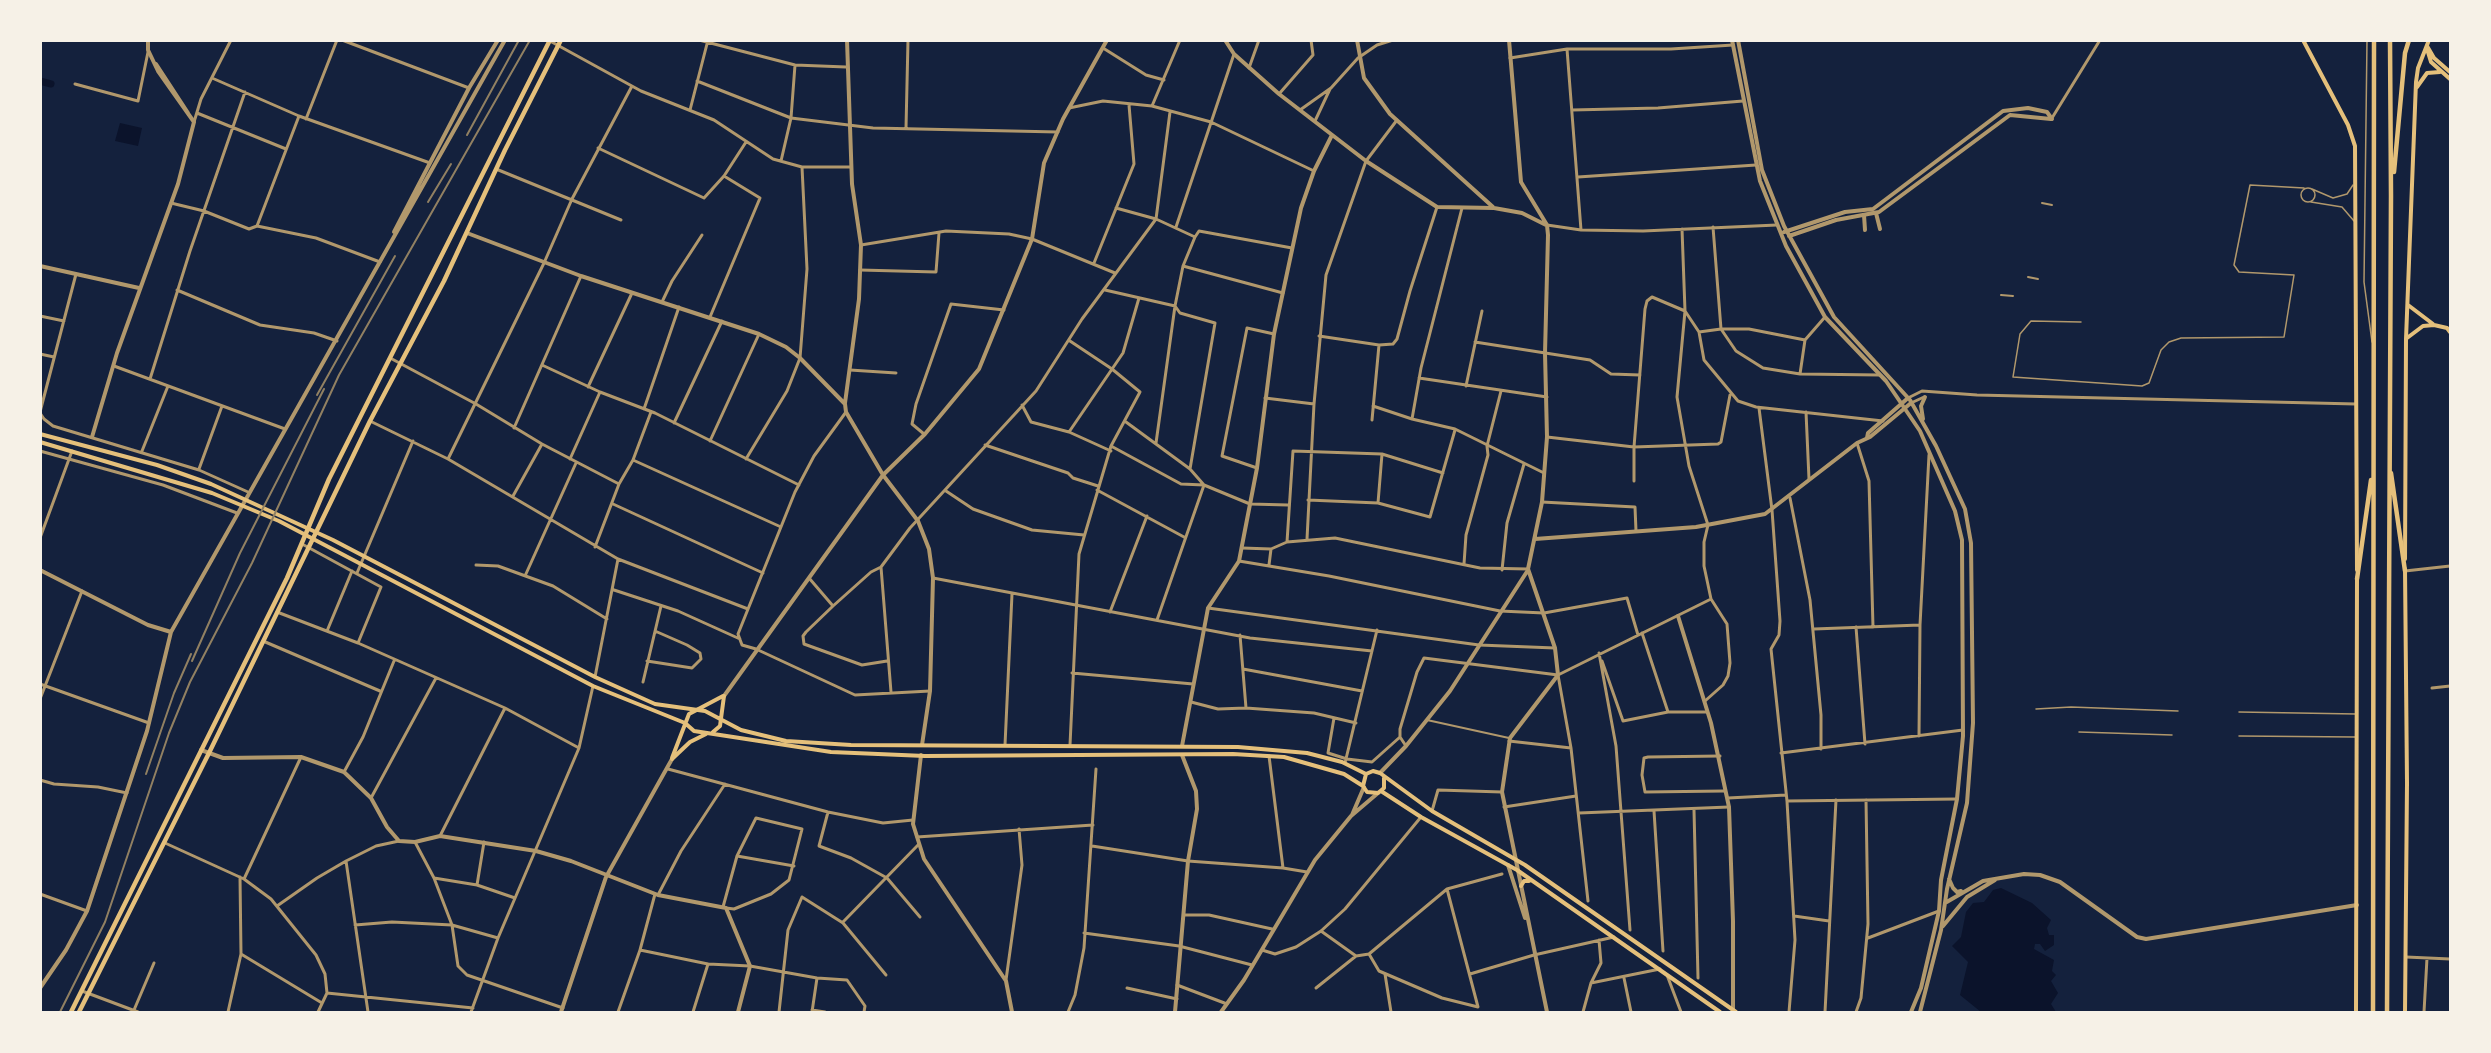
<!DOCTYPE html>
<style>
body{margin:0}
#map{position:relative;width:2491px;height:1053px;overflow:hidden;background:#14213d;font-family:Figtree,sans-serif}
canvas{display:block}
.frame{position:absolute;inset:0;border:42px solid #f6f1e7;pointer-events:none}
</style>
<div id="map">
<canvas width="2491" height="1053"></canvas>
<div class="frame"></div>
</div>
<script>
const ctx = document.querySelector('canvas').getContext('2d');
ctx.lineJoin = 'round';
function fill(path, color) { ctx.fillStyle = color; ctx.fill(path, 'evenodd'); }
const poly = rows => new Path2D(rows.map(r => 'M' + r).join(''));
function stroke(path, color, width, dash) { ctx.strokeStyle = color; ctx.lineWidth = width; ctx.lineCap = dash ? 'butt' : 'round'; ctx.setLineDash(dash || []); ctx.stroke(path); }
const water = poly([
 [120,123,142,128,138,146,115,141],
 [2001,888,2032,903,2051,920,2047,928,2049,935,2054,935,2054,945,2045,951,2040,944,2035,944,2034,949,2054,960,2052,971,2056,975,2051,981,2058,993,2051,1004,2056,1012,1981,1012,1960,995,1968,962,1952,946,1961,937,1966,912,1973,903,1984,902,1993,890]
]);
const canal = poly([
 [40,81,51,84]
]);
const service = poly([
 [2367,40,2364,282,2372,342],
 '2301 195a7 7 0 1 1 14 0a7 7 0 1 1-14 0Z',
 [2312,189,2333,198,2347,194,2353,185],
 [2311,202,2342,207,2354,221],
 [2081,322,2031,321,2020,334,2013,377,2142,386,2149,383,2161,350,2169,342,2181,338,2284,337,2294,275,2239,272,2234,265,2250,185,2304,188],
 [2036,709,2071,707,2178,711],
 [2239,712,2356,714],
 [2079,732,2172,735],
 [2239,736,2355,737]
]);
const pedestrian = poly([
 [2042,203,2052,205],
 [2028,277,2038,279],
 [2001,295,2013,296],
 [1427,720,1509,738]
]);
const minor = poly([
 [342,40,469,88],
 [699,40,795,65,846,67],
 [550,41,641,91,714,120,773,159,802,167,851,167],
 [1103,48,1146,75,1164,80],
 [1567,49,1581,230],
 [1510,58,1567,49,1671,49,1733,45],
 [1249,68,1259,40],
 [212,78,299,116,430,163],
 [697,81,791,118,873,128,1058,132],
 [75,84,138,101,148,52],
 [1279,94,1313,55,1311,40],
 [1152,106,1180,40],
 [1069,108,1103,101,1152,106,1211,122,1314,171],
 [690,110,708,40],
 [1300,110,1331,88,1358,58,1377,45,1393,40],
 [1572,110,1658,108,1743,101],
 [197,113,286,149],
 [2052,118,2100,40],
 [306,119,337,40],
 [1315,121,1330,89],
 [194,122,201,99,231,40],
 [906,128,908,40],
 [598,148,704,198,724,176,746,142],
 [781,161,791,118,795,65],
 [496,169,621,220],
 [1578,177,1756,165],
 [171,203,204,211,249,229,257,226,316,238,380,262],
 [1116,208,1156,219,1195,237],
 [1462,208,1421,368,1412,419,1455,429,1544,473],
 [1547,225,1581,230,1643,231,1777,225],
 [257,226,299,116],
 [1176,227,1234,54],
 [1713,227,1721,329,1736,351,1763,368,1800,374,1880,375],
 [1682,229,1685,311,1677,397,1689,466,1708,525,1704,542,1704,566,1711,599,1727,624,1730,663,1728,676,1723,685,1705,701],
 [861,245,946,231,1009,234,1032,239,1115,273],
 [1094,263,1134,164,1129,105],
 [1183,266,1283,293],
 [860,270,936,272,939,233],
 [177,290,260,325,314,333,337,341],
 [1105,290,1175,306,1180,313,1215,323,1190,469],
 [662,302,672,281,702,235],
 [40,316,64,321],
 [710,317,760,198,724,176],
 [1699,332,1721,329,1749,329,1805,340],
 [1319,336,1379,345,1393,344,1397,339,1410,291,1437,207],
 [1070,341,1112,369,1140,392,1111,446,1079,554,1070,745],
 [1475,342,1590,360,1611,374,1640,375],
 [40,354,54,357],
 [392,359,476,404,542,444,619,484],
 [542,365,600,392,655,413,799,485],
 [114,366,285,429],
 [850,370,896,373],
 [1800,374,1805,340,1825,317],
 [1419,378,1547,397],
 [150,379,190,251,245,92],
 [1466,386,1482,311],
 [588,387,632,293],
 [1265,398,1314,404],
 [1908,398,1922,391,1977,395,2356,404],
 [1911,403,1924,397],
 [1022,405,1031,422,1069,432,1111,451],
 [1373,406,1412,419],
 [1759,408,1772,510,1780,621,1779,635,1771,649,1787,801,1795,940,1789,1012],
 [644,409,679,307],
 [40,412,76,274],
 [846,412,814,456,795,492,738,634,742,645,756,649,855,695,930,691],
 [1806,412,1809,479],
 [40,413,44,419,53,426,199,470,248,492],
 [1372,420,1379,345],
 [370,421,448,459,618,559,748,609],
 [1126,422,1190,469,1204,485,1157,620],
 [674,423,722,321],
 [514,428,581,276],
 [1069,432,1123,353,1139,298],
 [924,434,912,424,916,404,951,304,1004,310],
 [1547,437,1634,447,1718,444,1721,442,1730,395],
 [710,441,759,334],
 [1156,443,1175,306,1183,266,1195,237,1199,231,1292,248],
 [1857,443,1869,481,1873,627],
 [985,445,1068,473,1073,478,1098,486],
 [1111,446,1181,484,1204,485,1250,504,1288,505],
 [40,451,163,485,237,513],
 [142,451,168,386],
 [448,459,544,263,572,199,632,86],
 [570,459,600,392],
 [746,459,787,391,800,358,807,269,802,167],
 [633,460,781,527],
 [1257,468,1222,456,1247,328,1274,334],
 [199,469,222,406],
 [1634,481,1634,447,1645,309,1647,301,1652,297,1685,311,1699,332,1704,360,1738,401,1756,407,1883,421],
 [1097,490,1184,537],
 [946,491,973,509,1032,530,1084,535],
 [513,496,542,444],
 [1790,498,1810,600,1821,715,1821,749],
 [1308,500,1378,503,1430,517,1455,430],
 [1542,502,1635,507,1636,531],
 [1378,503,1382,454],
 [613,504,763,573],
 [40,538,72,451],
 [1307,539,1314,404,1326,275,1366,161,1397,120],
 [1287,542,1293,451,1382,454,1443,473],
 [302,544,381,587,358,643],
 [595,547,619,484,633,460,651,412],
 [1242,548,1271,549,1287,542,1335,538,1480,568,1528,569],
 [1239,561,1329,576,1500,611,1544,613,1627,598,1638,635],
 [1464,564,1466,535,1488,455,1487,446,1501,391],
 [476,565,498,566,553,586,607,619],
 [1269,565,1271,549],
 [881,567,910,528,1036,391,1082,319,1156,219,1170,112],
 [1502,570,1507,523,1524,464],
 [2405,571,2450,566],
 [357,573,413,441],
 [525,576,576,463],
 [809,578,833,606,806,632,803,636,804,644,862,665,887,661],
 [933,578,1250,638,1372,651],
 [614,590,678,611,740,639],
 [833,606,871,572,881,567,891,692],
 [1208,608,1479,645,1555,648],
 [277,612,358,643,505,708,579,748],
 [1110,612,1147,516],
 [1856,627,1865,744],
 [1814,629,1920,625],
 [327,631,352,571],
 [1642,633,1668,712],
 [1240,635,1246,708],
 [263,641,380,691],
 [1599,653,1616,746,1630,930],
 [647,661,692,668,701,659,700,653,687,645,655,631],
 [1602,661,1623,721,1668,712,1707,712],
 [1243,669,1362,691],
 [1072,673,1193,684],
 [1558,675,1571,748,1588,901],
 [1558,675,1711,599],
 [595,677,618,559],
 [643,682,661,606],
 [40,684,149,723],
 [2432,688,2450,686],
 [40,699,82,591],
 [1191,702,1218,709,1246,708,1314,713,1356,723],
 [1334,718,1328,753,1347,759,1372,762,1400,737],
 [1919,736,1920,625,1929,455],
 [1509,741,1571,748],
 [1005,745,1012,594],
 [1406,746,1400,737,1400,729,1417,672,1424,658,1558,675],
 [1781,753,1963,730],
 [1269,756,1283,868],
 [1720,756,1648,757,1644,758,1642,775,1645,792,1724,791],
 [1345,763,1377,630],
 [668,769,828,812,883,823,913,820],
 [344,772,363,737,394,661],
 [40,780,54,784,98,787,127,793],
 [371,798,436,678],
 [1728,798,1786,795],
 [1787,801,1957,799],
 [1504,807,1576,796],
 [1694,810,1698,978],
 [1432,811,1438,790,1502,792],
 [1654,811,1663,951],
 [828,812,819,846,851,858,887,878,920,917],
 [1579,813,1729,807],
 [440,836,505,708],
 [917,837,1093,825],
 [415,842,434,878,452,925,458,966,467,975,563,1008],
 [165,843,244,879,271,899,316,955,325,974,327,993],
 [1092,846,1188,861,1283,868,1307,872],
 [737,856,794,866],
 [346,861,368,1012],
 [240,877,241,954,322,1003],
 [434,878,477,885,515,898],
 [244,879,301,757],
 [477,885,484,842],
 [40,894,87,911],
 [655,894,640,950,708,964,750,966,817,978,847,980,865,1006,864,1012],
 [658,895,681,851,725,784],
 [277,906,317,878,346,861,376,846,399,841],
 [723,907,737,856,756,818,802,829,789,880,771,894,734,909,726,908],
 [1184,915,1209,915,1272,929],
 [1794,916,1829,921],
 [843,922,919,844],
 [355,925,392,922,452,925,498,938],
 [1321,931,1356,956],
 [1084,933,1179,946,1252,965],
 [1868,938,1939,911],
 [1262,950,1275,954,1296,947,1321,931,1345,909,1421,817],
 [1369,954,1379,971,1442,998,1478,1007,1447,889],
 [2406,957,2450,959],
 [1385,974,1391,1012],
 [1470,974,1534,955,1614,937],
 [1667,975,1681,1012],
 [1624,978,1631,1012],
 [1006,980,1022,865,1019,829],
 [1591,983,1660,969],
 [1177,985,1227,1004],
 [1127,988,1177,999],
 [1316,988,1356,956,1369,954,1447,889,1502,874],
 [82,991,138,1012],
 [134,1010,154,963],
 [812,1010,825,1012],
 [228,1012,241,954],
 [318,1012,327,993,473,1008],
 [471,1012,498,938,579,748,593,686],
 [618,1012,640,950],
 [693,1012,708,964],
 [779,1012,788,930,802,897,843,923,886,975],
 [812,1012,817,978],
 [1068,1012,1075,995,1084,948,1096,769],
 [1583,1012,1591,983,1601,963,1599,940],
 [1825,1012,1836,800],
 [1856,1012,1861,998,1868,924,1866,800],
 [2424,1012,2427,958]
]);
const tertiary = poly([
 [1225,40,1234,54,1279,94,1366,161,1437,207,1494,208,1522,213,1546,225],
 [1357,40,1364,78,1390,114,1493,207],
 [1509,40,1521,182,1547,225,1548,235,1545,353,1547,437,1542,502,1528,569,1555,648,1558,675,1510,738,1502,792,1547,1012],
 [1732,40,1760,181,1786,246,1825,317,1886,381,1920,431,1955,511,1962,540,1963,736,1957,799,1941,880,1939,911,1921,988,1911,1012],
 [1738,40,1762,170,1784,226,1834,317,1910,400,1936,446,1965,509,1971,543,1973,723,1967,803,1947,889,1941,930,1920,1012],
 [156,64,188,113],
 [1876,213,1880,229],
 [1864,215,1865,230],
 [394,232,469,88,498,40],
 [1784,232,1845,212,1873,209,2003,111,2028,108,2047,112,2052,119],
 [467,233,581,276,759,334,786,347,800,358,845,404,846,412,883,475,918,521,929,549,933,578,930,691,922,745],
 [1789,236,1836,220,1879,212,2010,115,2051,119],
 [40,266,139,288],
 [845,403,859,299,861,245,852,184,847,40],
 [1923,419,1921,406,1925,397],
 [92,437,117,353,178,184,194,122,158,71,148,50,148,40],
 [1867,438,1868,433,1908,398],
 [1535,539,1696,527,1765,514,1857,443,1870,437,1911,403],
 [40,570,148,625,171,632],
 [1678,616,1711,723,1729,807,1733,921,1733,1010],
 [724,696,883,475,925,434,979,369,1032,239,1044,163,1063,119,1107,40],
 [1182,746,1208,608,1239,561,1257,468,1274,334,1301,208,1314,171,1332,135],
 [201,750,223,758,301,757,344,772,371,798,387,827,399,841,415,842,440,836,536,851,571,861,658,895,726,908,750,966,738,1012],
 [921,755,913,824,924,859,1006,981,1012,1012],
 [1380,773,1406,746,1450,691,1528,570],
 [1352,815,1364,787],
 [1508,865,1525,918],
 [1949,879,1953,888,1957,892,1961,891],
 [1945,903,1983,881,2024,874,2040,875,2060,882,2137,937,2146,939,2357,905],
 [1943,926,1967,897,1995,880],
 [40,988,66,950,87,911,147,731,171,632,505,40],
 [561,1012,606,877,672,759],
 [1175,1012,1188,861,1197,809,1196,791,1182,755],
 [1221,1012,1244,980,1315,860,1351,816,1378,793]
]);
const secondary = poly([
 [2303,40,2348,125,2355,146,2357,570],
 [2427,46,2434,58,2450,72],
 [2427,49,2431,62,2450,79],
 [2417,87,2427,73,2440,72],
 [2408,305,2433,324],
 [2407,338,2423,326,2434,325,2447,328,2450,332],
 [40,434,157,465,211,484,333,540,595,677,655,704,705,711,741,730,786,741,851,745,1238,747,1307,753,1342,762,1366,774],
 [40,442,212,493,279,521,593,686,685,723,694,731,831,752,925,756,1233,754,1284,757,1344,774,1363,786],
 [2405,559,2406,339,2416,82,2418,68,2429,40],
 [2405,569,2407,783,2405,1012],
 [713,732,720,726,724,696],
 [672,758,689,714,723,696],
 [672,759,690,742,706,734],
 [1384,778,1384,788,1378,793,1367,792,1363,786,1366,774,1373,771,1380,773,1432,811,1525,865,1736,1012],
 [1381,791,1421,817,1517,870,1720,1012],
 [1521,886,1524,881,1529,881],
 [2356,1012,2357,578]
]);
const primary = poly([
 [71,1012,287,578,329,479,550,40],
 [79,1012,209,753,370,421,444,281,505,150,561,40]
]);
const trunk = poly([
 [2394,172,2405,53,2409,40],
 [2391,473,2405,571],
 [2357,579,2371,480],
 [2373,1012,2374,40],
 [2387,1012,2391,196,2390,40]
]);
const rail = poly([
 [467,135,519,40],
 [428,202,451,164],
 [317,395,395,256],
 [192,661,240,553,324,389],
 [146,774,174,693,191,654],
 [60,1012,105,922,169,733,190,682,252,563,339,375,530,40]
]);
fill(water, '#0b132b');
stroke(canal, '#0b132b', 7);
stroke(service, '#b1986c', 1.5);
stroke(pedestrian, '#b1986c', 2);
stroke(minor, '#b1986c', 3);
stroke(tertiary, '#b1986c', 4);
stroke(secondary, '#e5c07b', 4);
stroke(primary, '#e5c07b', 4.5);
stroke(trunk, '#e5c07b', 4.5);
stroke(rail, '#918062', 2);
</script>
